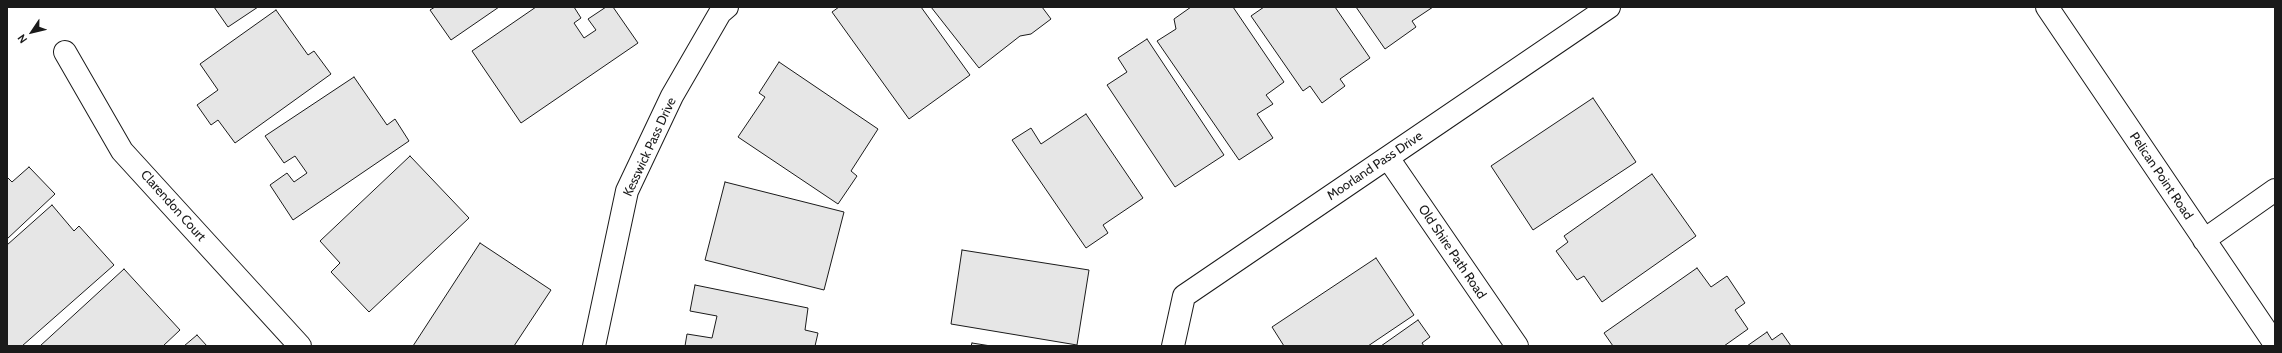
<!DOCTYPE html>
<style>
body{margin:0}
#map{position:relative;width:2282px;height:353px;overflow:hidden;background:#fff;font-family:Cabin,sans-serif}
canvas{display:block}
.frame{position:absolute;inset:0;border:8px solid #1a1a1a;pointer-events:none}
.north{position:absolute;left:12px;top:12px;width:40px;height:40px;-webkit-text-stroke:3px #fff;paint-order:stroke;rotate:235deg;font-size:11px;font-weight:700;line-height:16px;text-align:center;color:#1a1a1a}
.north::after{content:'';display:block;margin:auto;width:14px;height:18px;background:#1a1a1a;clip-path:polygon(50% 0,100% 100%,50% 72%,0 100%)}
</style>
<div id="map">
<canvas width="2282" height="353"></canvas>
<div class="frame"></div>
<div class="north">N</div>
</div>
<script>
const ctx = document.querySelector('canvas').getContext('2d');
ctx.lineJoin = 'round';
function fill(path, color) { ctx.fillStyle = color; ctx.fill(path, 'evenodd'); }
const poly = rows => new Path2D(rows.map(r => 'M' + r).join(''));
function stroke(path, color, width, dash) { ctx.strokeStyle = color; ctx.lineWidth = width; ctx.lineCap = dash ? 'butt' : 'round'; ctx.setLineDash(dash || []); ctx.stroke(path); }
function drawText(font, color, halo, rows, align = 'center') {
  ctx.font = font + ' Cabin,sans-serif'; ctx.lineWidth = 3; ctx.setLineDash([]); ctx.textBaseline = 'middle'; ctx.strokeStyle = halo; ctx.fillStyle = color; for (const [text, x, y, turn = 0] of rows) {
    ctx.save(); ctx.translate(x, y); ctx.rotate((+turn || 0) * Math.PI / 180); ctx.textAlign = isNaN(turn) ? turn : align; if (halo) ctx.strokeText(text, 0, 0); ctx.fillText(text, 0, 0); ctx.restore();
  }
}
const building = poly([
 [214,7,258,7,228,27,214,7],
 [435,7,499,7,451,40,430,10,435,7],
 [536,7,574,7,581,18,574,23,584,38,596,30,588,19,606,7,613,7,638,43,521,123,472,51,536,7],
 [839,7,921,7,970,75,909,119,832,12,839,7],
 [931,7,1042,7,1051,19,1031,34,1020,36,979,68,931,7],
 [1191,7,1233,7,1284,82,1266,95,1273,104,1257,114,1273,138,1239,160,1157,41,1176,29,1174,19,1191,7],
 [1264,7,1335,7,1370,58,1340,79,1345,86,1322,103,1310,86,1303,91,1251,16,1264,7],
 [1356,7,1433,7,1412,21,1416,27,1385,49,1356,7],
 [276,10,308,55,314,51,331,74,235,143,218,120,211,125,197,105,218,90,200,64,276,10],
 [1147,39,1224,155,1175,187,1107,85,1127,72,1118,58,1147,39],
 [779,62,878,129,851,171,857,176,838,204,738,137,765,97,759,93,779,62],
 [354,77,387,125,395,119,409,141,293,220,270,185,287,173,294,182,307,173,295,156,284,163,265,136,354,77],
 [1593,98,1636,162,1533,230,1491,166,1593,98],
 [1086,114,1143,198,1103,225,1108,233,1086,248,1012,140,1031,128,1041,144,1086,114],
 [410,156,469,218,369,312,331,272,340,263,320,241,410,156],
 [29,167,55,194,7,239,7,177,12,182,29,167],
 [1652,174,1696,236,1602,302,1584,276,1577,280,1556,251,1568,242,1564,236,1652,174],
 [725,182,844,212,824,290,705,260,725,182],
 [52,205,74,231,79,226,114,265,22,346,7,346,7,245,52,205],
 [480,243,551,290,514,346,413,346,480,243],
 [962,250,1089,270,1077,345,951,324,962,250],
 [1376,258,1414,315,1368,346,1284,346,1272,327,1376,258],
 [1697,268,1711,287,1727,276,1745,303,1735,310,1748,329,1724,346,1613,346,1604,333,1697,268],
 [124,269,180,330,163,346,40,346,124,269],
 [695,285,808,308,805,330,818,333,815,346,685,346,687,334,712,338,717,316,690,311,695,285],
 [1418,320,1430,337,1422,343,1424,346,1381,346,1418,320],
 [1767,332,1772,340,1782,333,1791,346,1747,346,1767,332],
 [197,335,207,346,184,346,197,335],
 [972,343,991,346,971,346,972,343]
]);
const street = poly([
 [2047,7,2275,344],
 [65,52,122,151,300,346],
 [1388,158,1517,346],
 [2204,240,2275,190],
 [594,346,627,191,672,96,720,13,727,7],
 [1173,346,1184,296,1609,7]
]);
const streetNames = [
 ["Kesswick Pass Drive",650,147,-65],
 ["Moorland Pass Drive",1375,166,-34],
 ["Pelican Point Road",2161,176,56],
 ["Clarendon Court",173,206,48],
 ["Old Shire Path Road",1452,252,56]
];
fill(building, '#e6e6e6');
stroke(building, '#1a1a1a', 1);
stroke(street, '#1a1a1a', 24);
stroke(street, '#fff', 22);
drawText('13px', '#1a1a1a', '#fff', streetNames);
</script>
